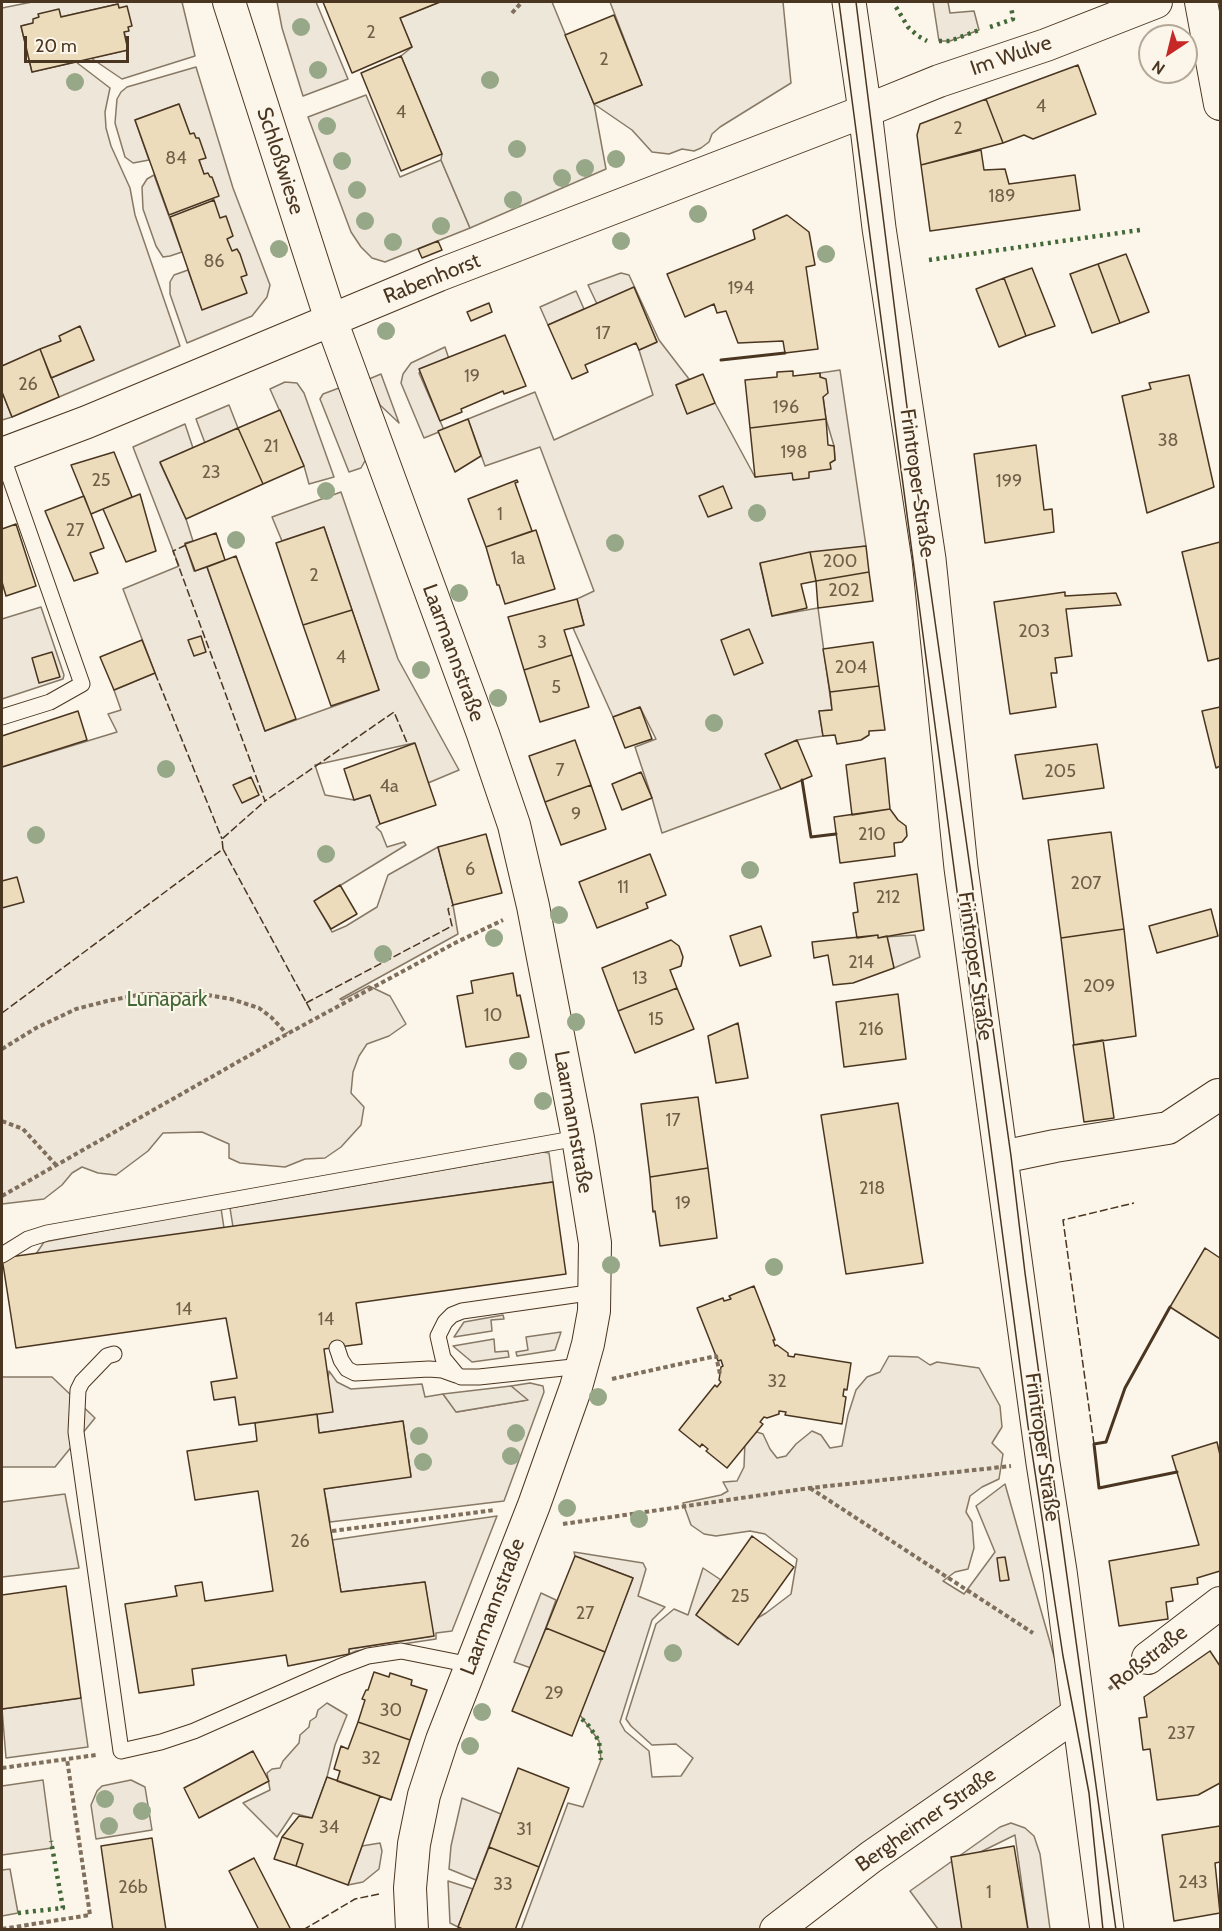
<!DOCTYPE html>
<meta charset="utf-8">
<style>
body{margin:0}
#map{position:relative;width:1222px;height:1931px;overflow:hidden;background:#fbf6e9;font-family:Cabin,sans-serif}
canvas{display:block}
.frame{position:absolute;inset:0;border:3px solid #4a3520;pointer-events:none}
.north{position:absolute;left:1138px;top:24px;width:60px;height:60px;box-sizing:border-box;background:#fbf6e9;border:2px solid #b4a999;border-radius:50%;rotate:215deg;font-size:16px;font-weight:700;line-height:24px;text-align:center;color:#4a3520}
.north::after{content:'';display:block;margin:auto;width:21px;height:27px;background:#c62828;clip-path:polygon(50% 0,100% 100%,50% 72%,0 100%)}
.scale{position:absolute;left:24px;top:36px;width:105px;height:27px;box-sizing:border-box;border:3px solid #4a3520;border-top:0;padding-left:8px;font-size:18px;line-height:21px;white-space:nowrap;color:#4a3520;-webkit-text-stroke:4px #fbf6e9;paint-order:stroke}
</style>
<div id="map">
<canvas width="1222" height="1931"></canvas>
<div class="frame"></div>
<div class="north">N</div>
<div class="scale">20 m</div>
</div>
<script>
const ctx = document.querySelector('canvas').getContext('2d');
ctx.lineJoin = 'round';
function fill(path, color) { ctx.fillStyle = color; ctx.fill(path, 'evenodd'); }
const poly = rows => new Path2D(rows.map(r => 'M' + r).join(''));
function stroke(path, color, width, dash) { ctx.strokeStyle = color; ctx.lineWidth = width; ctx.lineCap = dash ? 'butt' : 'round'; ctx.setLineDash(dash || []); ctx.stroke(path); }
function drawText(font, color, halo, rows, align = 'center') {
  ctx.font = font + ' Cabin,sans-serif'; ctx.lineWidth = 4.5; ctx.setLineDash([]); ctx.textBaseline = 'middle'; ctx.strokeStyle = halo; ctx.fillStyle = color; for (const [text, x, y, turn = 0] of rows) {
    ctx.save(); ctx.translate(x, y); ctx.rotate((+turn || 0) * Math.PI / 180); ctx.textAlign = isNaN(turn) ? turn : align; if (halo) ctx.strokeText(text, 0, 0); ctx.fillText(text, 0, 0); ctx.restore();
  }
}
const green = poly([
 [32,2,182,2,195,56,122,79,91,58,128,50,118,4,21,26,32,72,76,62,110,88,105,112,106,128,111,146,130,188,135,215,180,346,59,397,51,378,94,360,80,327,61,341,2,366,2,8,32,2],
 [277,2,316,2,348,79,303,96,282,28,277,2],
 [610,2,783,2,791,83,720,127,712,134,709,142,701,148,694,151,682,149,669,154,652,152,632,130,594,104,642,85,610,2],
 [933,2,948,2,950,13,974,11,979,30,950,41,939,41,933,2],
 [196,67,233,188,270,285,267,297,252,316,187,343,170,294,170,282,174,275,188,270,202,309,246,293,179,104,135,120,149,160,133,163,125,157,115,123,117,99,121,92,127,87,196,67],
 [366,95,400,177,441,160,470,228,385,262,372,258,361,247,351,232,308,117,366,95],
 [154,175,182,252,170,256,163,257,156,246,143,209,142,187,147,179,154,175],
 [621,273,629,275,659,340,689,379,676,385,687,413,715,403,755,477,835,460,834,446,826,419,820,373,840,370,866,546,760,564,772,616,818,608,832,710,819,711,823,736,797,740,766,754,781,789,662,833,652,798,635,747,656,739,640,707,613,717,573,628,584,625,577,599,594,591,540,447,485,466,468,419,535,392,554,440,653,395,639,350,657,342,634,288,597,304,588,285,621,273],
 [576,291,584,309,548,325,540,307,576,291],
 [445,347,449,359,419,373,444,430,424,438,401,383,403,374,411,363,445,347],
 [381,374,399,423,380,405,369,379,381,374],
 [285,382,297,383,304,393,334,477,309,484,304,466,270,389,285,382],
 [339,388,366,459,361,468,349,472,320,399,323,394,339,388],
 [2,392,12,417,2,420,2,392],
 [229,405,238,428,205,443,196,419,229,405],
 [185,424,193,448,160,463,186,519,193,541,185,543,194,571,207,567,265,731,379,690,324,527,282,541,272,517,341,492,398,659,459,770,428,783,414,743,315,765,325,795,354,800,370,795,380,824,376,827,381,832,387,847,404,842,406,845,315,901,332,932,346,926,377,907,388,875,438,847,453,905,458,934,340,999,342,1000,369,986,390,996,406,1024,389,1036,367,1044,359,1056,353,1072,351,1093,364,1107,361,1125,341,1147,325,1158,305,1159,285,1167,240,1163,229,1158,229,1144,202,1132,163,1133,148,1151,116,1175,98,1173,82,1167,72,1173,62,1185,44,1199,2,1204,2,767,117,732,108,714,121,710,114,690,155,673,123,589,179,566,133,447,185,424],
 [41,607,64,675,63,679,2,699,2,619,41,607],
 [915,935,920,957,894,968,884,937,915,935],
 [543,1152,549,1153,553,1182,233,1227,230,1208,543,1152],
 [221,1208,224,1228,36,1254,44,1242,221,1208],
 [503,1315,504,1319,491,1320,492,1331,454,1337,464,1322,503,1315],
 [561,1332,555,1350,517,1356,516,1352,528,1350,526,1337,561,1332],
 [494,1339,495,1352,508,1351,509,1357,472,1362,453,1346,494,1339],
 [889,1356,918,1357,930,1365,937,1362,979,1368,1000,1406,1002,1427,992,1443,1003,1454,999,1479,982,1487,970,1496,966,1512,972,1522,974,1548,968,1569,955,1572,943,1581,964,1594,995,1552,976,1506,1005,1484,1071,1716,782,1929,521,1930,568,1803,583,1807,601,1760,599,1741,580,1715,633,1578,575,1556,574,1552,643,1563,646,1569,638,1596,665,1607,652,1620,620,1722,625,1731,649,1751,652,1777,681,1776,693,1758,676,1744,652,1745,631,1726,626,1719,656,1624,674,1609,688,1615,703,1568,721,1580,696,1615,728,1639,744,1626,766,1613,791,1594,797,1559,765,1534,750,1531,716,1536,704,1534,691,1525,683,1503,721,1495,728,1491,723,1482,737,1481,744,1467,745,1441,757,1432,763,1434,770,1449,777,1458,786,1456,796,1444,812,1431,821,1435,830,1448,842,1446,848,1415,856,1390,867,1377,880,1372,889,1356],
 [329,1371,337,1382,351,1389,422,1384,425,1397,443,1394,457,1412,527,1400,511,1386,530,1383,543,1386,544,1392,504,1501,330,1522,324,1489,411,1476,403,1421,319,1433,317,1414,328,1379,329,1371],
 [2,1377,52,1377,95,1418,55,1467,2,1467,2,1377],
 [65,1494,79,1568,2,1577,2,1502,65,1494],
 [497,1516,452,1631,436,1633,436,1639,356,1651,349,1654,349,1649,433,1636,425,1582,341,1592,332,1540,497,1516],
 [541,1593,556,1600,531,1668,514,1662,541,1593],
 [81,1698,88,1747,6,1758,2,1709,81,1698],
 [327,1703,347,1715,335,1745,327,1777,312,1818,293,1813,277,1837,243,1803,270,1790,267,1773,272,1769,280,1768,283,1761,299,1743,300,1735,309,1727,310,1721,316,1717,318,1710,327,1703],
 [43,1780,52,1848,2,1855,2,1786,43,1780],
 [131,1780,145,1787,152,1830,96,1839,91,1805,97,1791,102,1786,131,1780],
 [462,1798,501,1814,476,1880,449,1869,451,1846,462,1798],
 [1011,1823,1025,1828,1034,1836,1040,1854,1050,1929,1028,1929,1015,1835,954,1865,965,1929,938,1929,910,1891,1000,1827,1011,1823],
 [380,1843,382,1851,379,1869,363,1882,348,1885,362,1846,380,1843],
 [10,1869,18,1913,2,1916,2,1870,10,1869],
 [448,1881,473,1889,458,1927,450,1923,448,1881]
]);
const parking = poly([
 [440,2,552,2,594,104,606,169,470,228,441,160,442,154,401,56,412,47,400,18,440,2],
 [511,1386,528,1400,456,1412,443,1394,511,1386]
]);
const building = poly([
 [323,2,440,2,400,18,412,47,352,73,323,2],
 [118,4,119,8,127,6,132,26,128,27,129,31,124,32,128,50,32,72,21,26,33,23,33,19,39,17,38,14,59,9,61,17,118,4],
 [614,15,642,85,594,104,565,35,614,15],
 [401,56,442,154,401,171,361,73,401,56],
 [1078,65,1096,114,1033,139,1024,135,1003,143,986,99,1078,65],
 [986,99,1003,143,921,165,917,135,920,124,986,99],
 [179,104,190,134,194,133,196,138,199,138,206,158,199,160,204,174,208,173,210,177,212,177,219,196,169,215,135,120,179,104],
 [981,150,984,170,1005,169,1009,184,1075,175,1080,210,930,231,921,165,981,150],
 [214,200,220,218,226,216,233,236,227,239,232,251,237,249,240,254,247,275,241,277,247,293,202,310,170,217,214,200],
 [787,215,809,232,815,265,806,267,818,349,785,353,783,341,738,343,726,311,717,313,714,304,685,317,667,274,755,239,753,230,787,215],
 [438,241,442,250,422,258,418,249,438,241],
 [1126,254,1149,312,1120,323,1098,264,1126,254],
 [1098,264,1120,323,1092,333,1070,274,1098,264],
 [1032,268,1055,326,1026,336,1004,278,1032,268],
 [1004,278,1026,336,999,347,976,289,1004,278],
 [634,287,657,342,639,350,636,343,585,365,588,372,572,379,548,325,634,287],
 [489,303,492,312,471,321,467,312,489,303],
 [80,326,94,360,51,378,40,349,61,341,59,336,80,326],
 [505,335,526,386,504,394,503,391,461,409,462,412,440,421,419,369,505,335],
 [40,349,59,397,12,417,2,392,2,366,40,349],
 [793,371,793,376,820,373,820,377,826,379,828,393,823,397,826,419,750,428,745,380,777,377,777,372,793,371],
 [703,374,715,403,687,414,676,385,703,374],
 [1189,375,1214,487,1147,513,1122,396,1151,389,1149,383,1189,375],
 [280,410,304,466,263,484,238,428,280,410],
 [468,419,481,456,455,472,438,431,468,419],
 [826,419,828,445,834,446,835,460,830,463,831,469,809,472,809,478,793,480,792,473,755,477,750,428,826,419],
 [238,428,263,484,186,519,160,462,238,428],
 [1036,445,1044,510,1052,509,1054,532,985,543,974,454,1036,445],
 [114,452,132,497,91,514,71,465,114,452],
 [517,480,518,482,515,483,532,531,486,547,468,499,517,480],
 [723,486,732,508,708,517,699,496,723,486],
 [140,494,156,551,126,562,103,509,140,494],
 [84,496,104,548,90,553,98,573,74,581,45,511,84,496],
 [16,524,36,586,6,596,2,582,2,529,16,524],
 [324,527,352,610,303,625,276,543,324,527],
 [536,530,555,589,505,604,499,585,497,585,486,547,536,530],
 [216,533,225,560,195,571,185,544,216,533],
 [1220,542,1220,658,1208,661,1182,552,1220,542],
 [866,546,869,572,816,581,810,552,866,546],
 [810,552,816,581,801,584,807,608,772,616,760,563,810,552],
 [236,556,296,719,265,731,207,567,236,556],
 [869,572,873,601,818,608,816,581,869,572],
 [1065,592,1065,596,1116,593,1121,605,1066,609,1072,656,1055,658,1057,673,1051,673,1056,707,1010,714,994,602,1065,592],
 [577,599,584,625,564,630,572,655,524,670,508,617,577,599],
 [352,610,379,690,331,706,303,625,352,610],
 [749,629,763,663,734,675,721,640,749,629],
 [201,636,206,652,194,656,188,640,201,636],
 [142,640,155,673,114,690,100,657,142,640],
 [873,642,879,686,830,692,823,649,873,642],
 [52,652,60,677,39,683,32,658,52,652],
 [572,655,589,707,540,722,524,670,572,655],
 [879,686,885,730,869,731,869,735,861,740,837,744,835,735,823,736,819,711,832,710,830,692,879,686],
 [640,707,652,739,625,748,613,717,640,707],
 [1220,707,1220,766,1216,768,1202,711,1220,707],
 [78,711,87,740,2,767,2,736,78,711],
 [575,740,591,785,545,802,529,756,575,740],
 [797,740,812,776,781,789,765,754,797,740],
 [415,743,436,805,380,824,370,795,354,800,344,769,415,743],
 [1097,744,1104,788,1023,799,1015,755,1097,744],
 [885,758,890,809,852,815,846,765,885,758],
 [641,772,652,798,622,810,612,784,641,772],
 [251,777,259,795,242,803,233,785,251,777],
 [591,785,606,829,561,845,545,802,591,785],
 [890,809,898,820,906,826,907,836,902,842,894,843,895,856,840,863,834,817,890,809],
 [1111,832,1124,929,1061,938,1048,840,1111,832],
 [486,834,502,893,453,905,438,847,486,834],
 [650,854,666,895,646,903,648,908,597,928,579,882,650,854],
 [917,874,924,930,878,938,878,935,857,938,853,913,858,912,854,883,917,874],
 [17,877,24,902,2,908,2,881,17,877],
 [340,885,357,914,331,929,314,901,340,885],
 [1211,909,1218,936,1157,953,1149,926,1211,909],
 [761,926,771,956,740,966,730,936,761,926],
 [1124,929,1136,1036,1074,1045,1061,938,1124,929],
 [878,935,878,938,887,936,894,968,853,983,833,985,828,955,814,958,812,942,878,935],
 [671,940,679,946,683,957,681,966,670,970,677,988,618,1011,602,968,671,940],
 [513,973,517,996,520,995,529,1037,466,1047,457,996,473,993,471,981,513,973],
 [677,988,694,1029,635,1053,618,1011,677,988],
 [898,994,906,1059,844,1067,836,1002,898,994],
 [738,1023,748,1078,716,1083,708,1036,738,1023],
 [1103,1040,1114,1118,1084,1122,1073,1045,1103,1040],
 [698,1097,708,1168,650,1177,641,1104,698,1097],
 [898,1103,923,1263,846,1274,821,1115,898,1103],
 [708,1168,717,1238,660,1246,655,1211,653,1212,650,1177,708,1168],
 [553,1182,566,1274,356,1303,362,1344,324,1349,333,1412,239,1425,235,1397,214,1400,211,1382,237,1378,226,1318,16,1348,2,1258,553,1182],
 [1205,1248,1220,1258,1220,1339,1170,1307,1205,1248],
 [754,1286,775,1340,773,1340,775,1346,777,1345,788,1353,788,1356,794,1357,795,1354,851,1363,847,1390,844,1389,843,1396,846,1397,842,1424,785,1415,786,1412,779,1411,779,1414,767,1418,764,1417,760,1422,763,1424,727,1468,706,1451,708,1449,702,1444,700,1447,679,1430,715,1385,717,1387,721,1382,719,1380,721,1367,723,1366,721,1360,718,1361,697,1308,723,1298,724,1301,731,1299,729,1296,754,1286],
 [317,1414,319,1433,403,1421,411,1477,324,1489,341,1592,425,1582,434,1636,349,1649,349,1654,288,1666,286,1655,192,1669,194,1685,139,1693,125,1604,177,1596,175,1586,202,1582,205,1601,273,1591,258,1491,195,1500,187,1451,257,1441,255,1423,317,1414],
 [1217,1442,1220,1455,1220,1571,1197,1578,1198,1584,1171,1588,1173,1601,1166,1602,1168,1619,1119,1626,1109,1561,1199,1545,1172,1456,1217,1442],
 [752,1536,794,1567,738,1645,696,1615,752,1536],
 [575,1556,633,1578,605,1652,546,1628,575,1556],
 [1005,1557,1009,1580,1000,1581,997,1558,1005,1557],
 [66,1586,81,1698,2,1709,2,1595,66,1586],
 [546,1628,605,1652,572,1736,512,1711,546,1628],
 [1210,1651,1220,1666,1220,1783,1198,1795,1157,1800,1150,1749,1143,1750,1139,1718,1147,1717,1144,1697,1210,1651],
 [374,1672,389,1677,390,1673,412,1680,411,1685,427,1690,410,1740,358,1722,365,1700,362,1699,366,1690,368,1690,374,1672],
 [358,1722,410,1740,391,1800,337,1781,340,1771,334,1769,341,1746,348,1749,358,1722],
 [253,1751,269,1781,199,1818,184,1788,253,1751],
 [518,1768,569,1788,539,1867,489,1847,518,1768],
 [327,1777,380,1796,348,1885,296,1866,303,1844,282,1837,299,1816,312,1818,327,1777],
 [1220,1826,1220,1862,1215,1863,1220,1913,1174,1921,1162,1835,1220,1826],
 [282,1837,303,1844,296,1866,274,1859,282,1837],
 [152,1838,166,1930,113,1930,101,1846,152,1838],
 [1014,1846,1028,1930,962,1930,951,1857,1014,1846],
 [489,1847,539,1867,515,1930,465,1930,458,1927,489,1847],
 [254,1858,291,1930,259,1930,229,1871,254,1858]
]);
const path = poly([
 [512,13,522,2],
 [2,1049,36,1028,76,1009,107,1001,143,994,201,994,231,999,259,1008,271,1017,287,1034],
 [2,1121,23,1129,56,1165],
 [2,1196,287,1034,455,943,503,920],
 [612,1379,716,1356,720,1374],
 [810,1488,1033,1633],
 [563,1524,810,1488,1011,1466],
 [332,1531,495,1510],
 [1109,1689,1122,1679],
 [2,1768,96,1755],
 [2,1929,90,1915,67,1759]
]);
const lane = poly([
 [2,455,82,684,50,702,2,717],
 [2,1255,28,1239,47,1233,578,1138],
 [337,1348,341,1360,347,1369,355,1373,429,1369,442,1370,456,1375],
 [114,1354,107,1356,82,1382,78,1390,76,1432,121,1751,161,1742,194,1731,339,1667,368,1656,401,1651,471,1665],
 [582,1366,479,1377,461,1377,457,1375,443,1358,438,1336,445,1322,452,1315,462,1311,595,1292]
]);
const street = poly([
 [229,2,331,320,483,734,514,825,533,906,578,1138,595,1243,594,1311,588,1344,576,1387,534,1505,442,1740,424,1795,414,1844,410,1888,412,1930],
 [1201,2,1220,104],
 [2,454,87,422,439,275,865,111,939,81,1046,45,1156,2],
 [1002,1157,1055,1146,1168,1128,1218,1095],
 [1148,1658,1220,1603],
 [776,1930,871,1857,1077,1714]
]);
const primary = poly([
 [849,2,865,111,879,228,929,559,961,868,1043,1463,1060,1571,1107,1930]
]);
const tram = poly([
 [839,2,1028,1426,1063,1656,1089,1793,1103,1930],
 [856,2,926,558,1011,1156,1025,1273,1116,1930]
]);
const hedge = poly([
 [896,7,908,27,918,36,927,41],
 [990,27,1013,19,1011,6],
 [939,41,950,41,979,30],
 [929,260,1140,230],
 [582,1719,589,1726,599,1741,601,1760],
 [18,1913,63,1908,51,1841]
]);
const fence = poly([
 [186,545,173,551,265,801,394,712,408,745],
 [155,673,222,839],
 [223,849,222,839,265,801],
 [306,1003,452,926,448,909,453,905],
 [2,1013,223,849,312,1013],
 [1094,1444,1063,1220,1134,1203],
 [303,1930,355,1899,379,1894]
]);
const wall = poly([
 [721,360,785,353],
 [802,780,811,837,836,834],
 [1170,1307,1125,1388,1106,1442,1094,1444,1099,1488,1177,1472]
]);
const trees = [
 [301,27],
 [318,70],
 [490,80],
 [75,82],
 [327,126],
 [517,149],
 [616,159],
 [342,161],
 [585,168],
 [562,178],
 [357,190],
 [513,200],
 [698,214],
 [365,221],
 [441,226],
 [621,241],
 [393,242],
 [279,249],
 [826,254],
 [386,331],
 [326,491],
 [757,513],
 [236,540],
 [615,543],
 [459,593],
 [421,670],
 [498,698],
 [714,723],
 [166,769],
 [36,835],
 [326,854],
 [750,870],
 [559,915],
 [494,938],
 [383,954],
 [576,1022],
 [518,1061],
 [543,1101],
 [611,1265],
 [774,1267],
 [598,1397],
 [516,1433],
 [419,1436],
 [511,1456],
 [423,1462],
 [567,1508],
 [639,1519],
 [673,1653],
 [482,1712],
 [470,1746],
 [105,1799],
 [142,1811],
 [109,1826]
];
const numberNames = [
 ["2",371,33],
 ["2",604,60],
 ["4",1041,107],
 ["4",401,113],
 ["2",958,129],
 ["84",176,159],
 ["189",1002,197],
 ["86",214,262],
 ["194",741,289],
 ["17",603,334],
 ["19",472,377],
 ["26",28,385],
 ["196",786,408],
 ["38",1168,441],
 ["21",271,447],
 ["198",794,453],
 ["23",211,473],
 ["25",101,481],
 ["199",1009,482],
 ["1",500,515],
 ["27",75,531],
 ["1a",518,559],
 ["200",840,562],
 ["2",314,576],
 ["202",844,591],
 ["203",1034,632],
 ["3",542,643],
 ["4",341,658],
 ["204",851,668],
 ["5",556,688],
 ["7",560,771],
 ["205",1060,772],
 ["4a",389,787],
 ["9",576,815],
 ["210",872,835],
 ["6",470,870],
 ["207",1086,884],
 ["11",623,888],
 ["212",888,898],
 ["214",861,963],
 ["13",640,979],
 ["209",1099,987],
 ["10",493,1016],
 ["15",656,1020],
 ["216",871,1030],
 ["17",673,1121],
 ["218",872,1189],
 ["19",683,1204],
 ["14",184,1310],
 ["14",326,1320],
 ["32",777,1382],
 ["26",300,1542],
 ["25",740,1597],
 ["27",585,1614],
 ["29",554,1694],
 ["30",391,1711],
 ["237",1181,1734],
 ["32",371,1759],
 ["34",329,1828],
 ["31",524,1830],
 ["243",1193,1883],
 ["33",503,1885],
 ["26b",133,1888],
 ["1",989,1893]
];
const streetNames = [
 ["Im Wulve",1011,56,-19],
 ["Schloßwiese",280,161,72],
 ["Rabenhorst",432,279,-22],
 ["Frintroper Straße",917,483,82],
 ["Laarmannstraße",453,653,70],
 ["Frintroper Straße",975,966,82],
 ["Laarmannstraße",573,1122,80],
 ["Frintroper Straße",1042,1447,82],
 ["Laarmannstraße",493,1607,-69],
 ["Roßstraße",1149,1658,-38],
 ["Bergheimer Straße",926,1820,-35]
];
const parkNames = [
 ["Lunapark",167,1000]
];
fill(green, '#ede6d9');
stroke(green, '#887966', 1.5);
fill(parking, '#ede7d9');
stroke(parking, '#887966', 1.5);
fill(building, '#ecdcbc');
stroke(building, '#4a3520', 1.5);
stroke(lane, '#4a3520', 17);
stroke(street, '#4a3520', 34);
stroke(primary, '#4a3520', 35);
stroke(path, '#7f6f5c', 4, [4.5, 3]);
stroke(lane, '#fbf6e9', 15);
stroke(street, '#fbf6e9', 32);
stroke(primary, '#fbf6e9', 33);
stroke(tram, '#4a3520', 1.5);
stroke(hedge, '#436837', 4.5, [3, 4.5]);
stroke(fence, '#4a3520', 1.5, [8, 3]);
stroke(wall, '#4a3520', 3);
ctx.fillStyle = '#96a887';
for (const [x, y] of trees) { ctx.beginPath(); ctx.arc(x, y, 9, 0, 2 * Math.PI); ctx.fill(); }
drawText('18px', '#725f47', null, numberNames);
drawText('21px', '#4a3520', '#fbf6e9', streetNames);
drawText('21px', '#436837', '#fbf6e9', parkNames);
</script>
